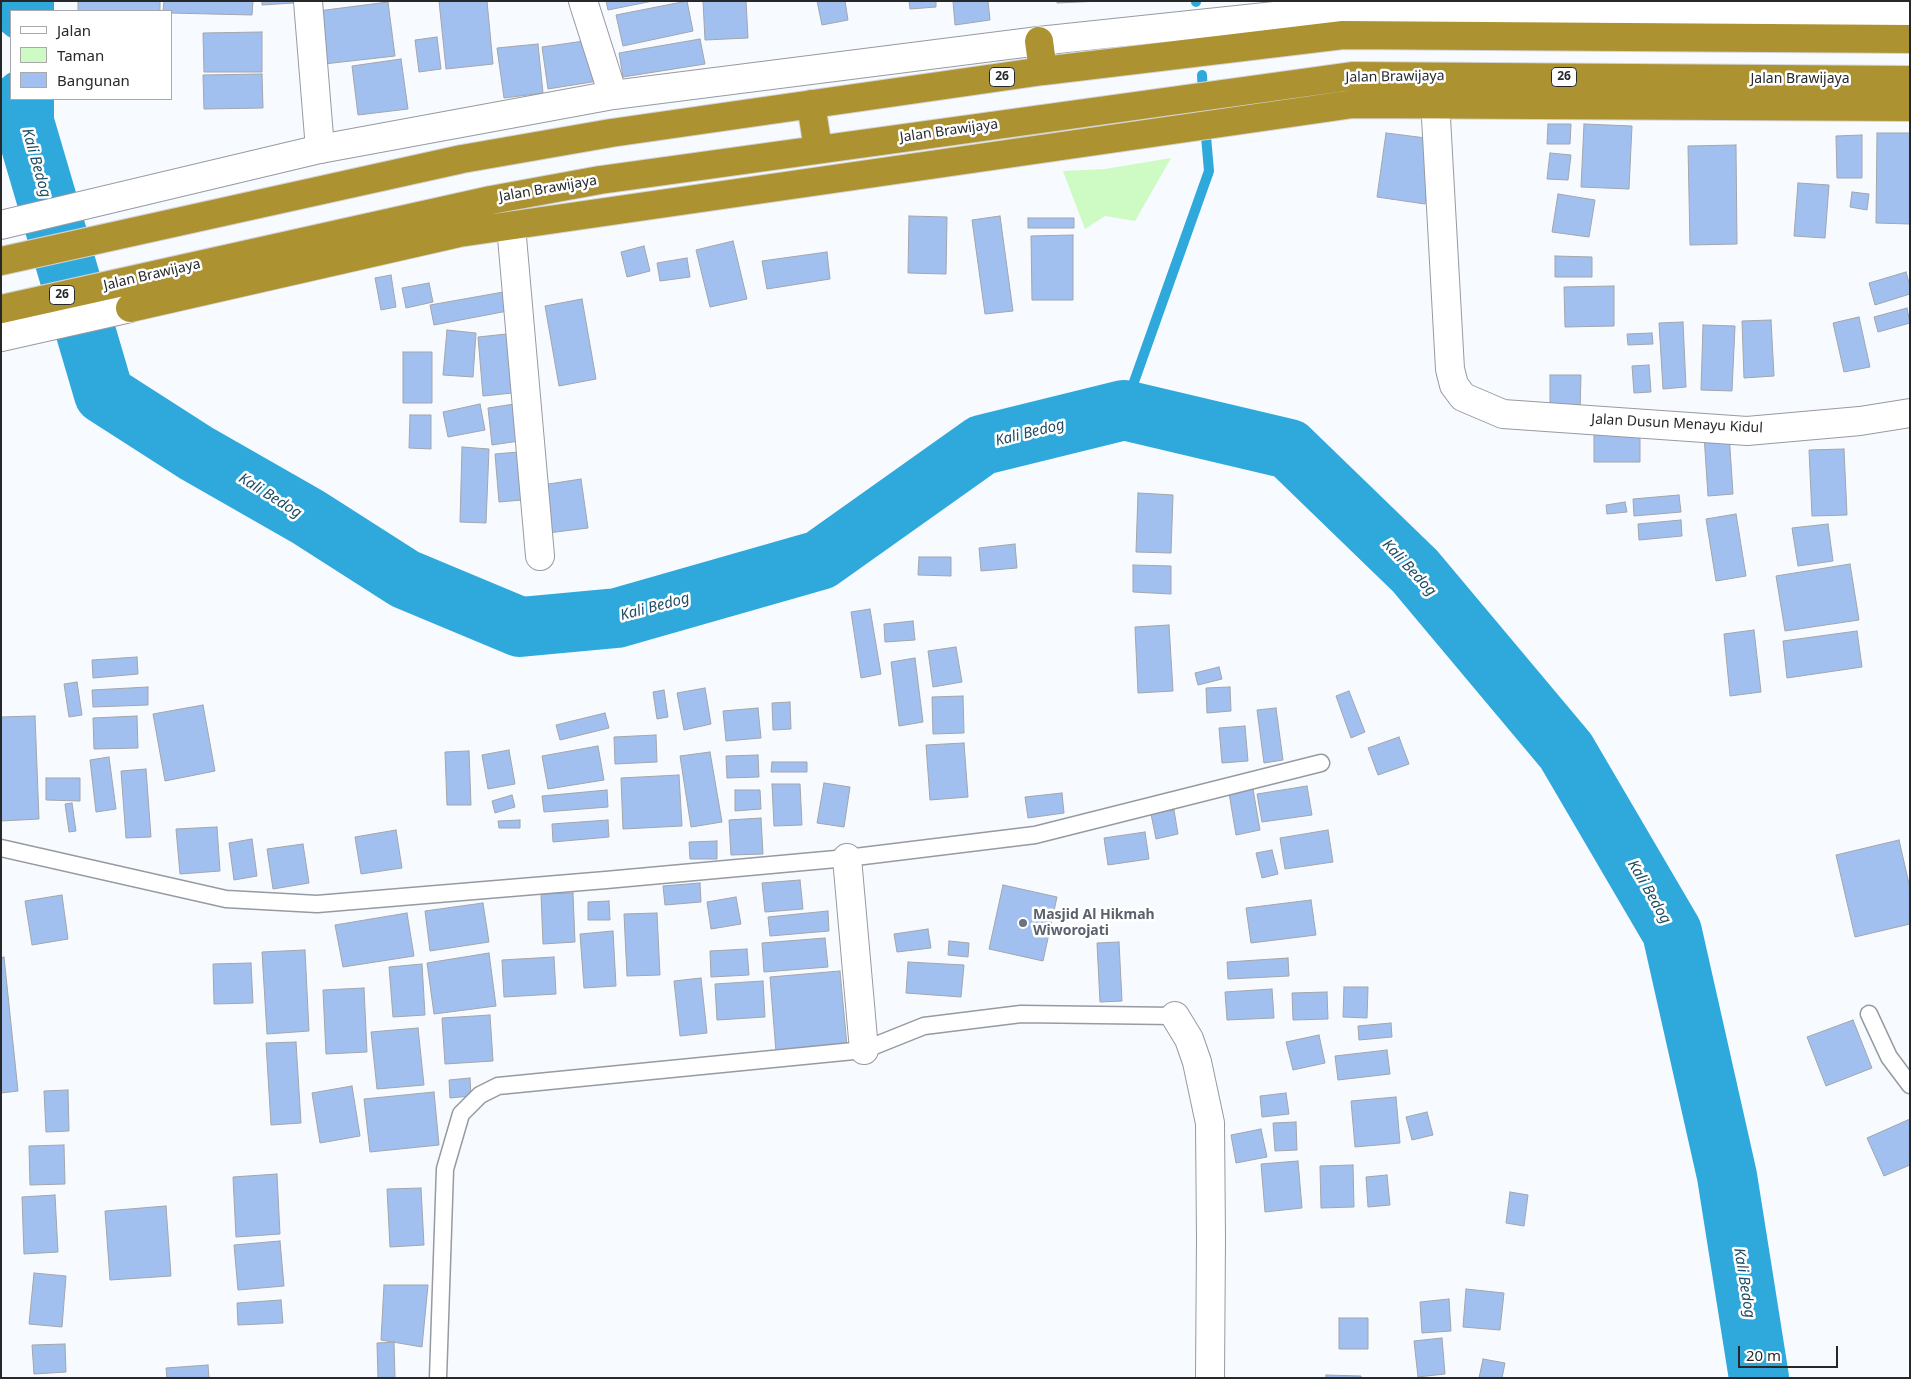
<!DOCTYPE html>
<style>
body{margin:0}
#map{position:relative;width:1911px;height:1379px;overflow:hidden;background:#f7fafe;font-family:"Noto Sans",sans-serif}
canvas{display:block}
.frame{position:absolute;inset:0;border:2px solid #26282a;pointer-events:none}
.legend{position:absolute;left:10px;top:10px;width:162px;height:90px;box-sizing:border-box;background:#fff;border:1px solid #a8a9aa;margin:0;padding:6px 9px;list-style:none;font-size:15px;color:#26282a}
.legend li{display:flex;align-items:center;gap:10px;height:25px}
.legend b{width:25px;border:1px solid #a8a9aa}
.scale{position:absolute;left:1738px;top:1346px;width:100px;height:22px;box-sizing:border-box;border:2px solid #26282a;border-top:0;padding-left:6px;font-size:15px;line-height:18px;white-space:nowrap;color:#26282a;-webkit-text-stroke:4px #fff;paint-order:stroke}
</style>
<div id="map">
<canvas width="1911" height="1379"></canvas>
<div class="frame"></div>
<ul class="legend">
<li><b style="height:6px;background:#fff"></b>Jalan</li>
<li><b style="height:14px;background:#cefac3"></b>Taman</li>
<li><b style="height:14px;background:#a1c0f0"></b>Bangunan</li>
</ul>
<div class="scale">20 m</div>
</div>
<script>
const ctx = document.querySelector('canvas').getContext('2d');
ctx.lineJoin = 'round';
function fill(path, color) { ctx.fillStyle = color; ctx.fill(path, 'evenodd'); }
const poly = rows => new Path2D(rows.map(r => 'M' + r).join(''));
function stroke(path, color, width, dash) { ctx.strokeStyle = color; ctx.lineWidth = width; ctx.lineCap = dash ? 'butt' : 'round'; ctx.setLineDash(dash || []); ctx.stroke(path); }
function drawText(font, color, halo, rows, align = 'center') {
  ctx.font = font + ' "Noto Sans",sans-serif'; ctx.lineWidth = 5; ctx.setLineDash([]); ctx.textBaseline = 'middle'; ctx.strokeStyle = halo; ctx.fillStyle = color; for (const [text, x, y, turn = 0] of rows) {
    ctx.save(); ctx.translate(x, y); ctx.rotate((+turn || 0) * Math.PI / 180); ctx.textAlign = isNaN(turn) ? turn : align; if (halo) ctx.strokeText(text, 0, 0); ctx.fillText(text, 0, 0); ctx.restore();
  }
}
const green = poly([
 [1171,158,1135,221,1105,216,1085,229,1063,171,1105,169]
]);
const stream = poly([
 [1196,1,1196,2],
 [1202,75,1203,96],
 [1124,410,1209,171,1205,125]
]);
const river = poly([
 [24,11,24,1],
 [24,99,24,122,104,394,196,453,308,517,405,579,520,627,617,618,820,560,982,445,1124,410,1289,449,1415,571,1566,751,1672,932,1727,1176,1759,1378]
]);
const building = poly([
 [78,1,160,1,160,11,78,11,78,1],
 [164,1,253,1,252,15,171,13,171,11,163,11,164,1],
 [262,1,294,1,294,3,262,5,262,1],
 [439,1,487,1,493,64,446,69,439,1],
 [606,1,653,1,608,10,606,1],
 [687,1,693,31,623,46,616,15,687,1],
 [703,1,746,1,748,38,705,40,703,1],
 [817,1,845,1,848,20,822,25,817,1],
 [909,1,936,1,936,7,910,9,909,1],
 [953,1,988,1,990,20,955,25,953,1],
 [1057,1,1102,1,1057,3,1057,1],
 [388,2,395,56,324,64,318,11,388,2],
 [262,32,262,72,204,72,203,33,262,32],
 [437,37,441,69,419,72,415,40,437,37],
 [700,39,705,64,623,77,619,53,700,39],
 [591,40,598,81,548,89,542,47,591,40],
 [538,44,543,93,504,98,497,48,538,44],
 [401,59,408,109,358,115,352,66,401,59],
 [262,74,263,108,204,109,203,75,262,74],
 [1548,124,1571,124,1570,144,1547,144,1548,124],
 [1584,124,1632,126,1629,189,1581,187,1584,124],
 [1386,133,1434,139,1425,204,1377,197,1386,133],
 [1877,133,1910,133,1910,224,1876,223,1877,133],
 [1862,135,1862,178,1837,178,1836,136,1862,135],
 [1736,145,1737,244,1690,245,1688,146,1736,145],
 [1550,153,1571,155,1568,180,1547,179,1550,153],
 [1798,183,1829,185,1825,238,1794,236,1798,183],
 [1852,192,1869,194,1867,210,1850,207,1852,192],
 [1558,194,1595,200,1589,237,1552,232,1558,194],
 [909,216,947,217,946,274,908,273,909,216],
 [1000,216,1013,311,985,314,972,220,1000,216],
 [1028,218,1074,218,1074,228,1028,228,1028,218],
 [1073,235,1073,300,1032,300,1031,236,1073,235],
 [733,241,747,299,710,307,696,250,733,241],
 [644,246,650,271,627,277,621,252,644,246],
 [827,252,830,279,767,289,762,261,827,252],
 [1555,256,1592,257,1592,277,1555,277,1555,256],
 [687,258,690,277,660,281,657,263,687,258],
 [1906,272,1910,286,1910,294,1875,305,1869,283,1906,272],
 [391,275,396,307,381,310,375,278,391,275],
 [429,283,433,302,406,308,402,288,429,283],
 [1614,286,1614,326,1565,327,1564,287,1614,286],
 [509,291,513,310,434,325,430,305,509,291],
 [582,299,596,379,559,386,545,306,582,299],
 [1907,308,1910,323,1878,332,1874,317,1907,308],
 [1859,317,1870,367,1844,372,1833,323,1859,317],
 [1771,320,1774,376,1744,378,1742,321,1771,320],
 [1683,322,1686,387,1663,389,1659,323,1683,322],
 [1703,325,1735,326,1732,391,1701,390,1703,325],
 [447,330,476,333,473,377,443,375,447,330],
 [516,333,522,392,483,396,478,337,516,333],
 [1652,333,1653,344,1628,345,1627,334,1652,333],
 [403,352,432,352,432,403,403,403,403,352],
 [1649,365,1651,392,1634,393,1632,366,1649,365],
 [1550,375,1581,375,1580,412,1550,411,1550,375],
 [521,403,526,440,492,445,488,408,521,403],
 [480,404,485,430,448,437,443,412,480,404],
 [410,415,431,415,431,449,409,448,410,415],
 [1594,429,1640,429,1640,462,1594,462,1594,429],
 [1729,433,1733,494,1708,496,1704,435,1729,433],
 [462,447,489,449,486,523,460,522,462,447],
 [1844,449,1847,515,1812,516,1809,450,1844,449],
 [530,451,534,499,499,502,495,454,530,451],
 [581,479,588,528,548,533,542,485,581,479],
 [1138,493,1173,495,1171,553,1136,552,1138,493],
 [1679,495,1681,512,1634,516,1633,499,1679,495],
 [1625,502,1627,512,1607,514,1606,505,1625,502],
 [1736,514,1746,576,1716,581,1706,519,1736,514],
 [1681,520,1682,536,1639,540,1638,524,1681,520],
 [1828,524,1833,561,1798,566,1792,528,1828,524],
 [1015,544,1017,568,981,571,979,548,1015,544],
 [919,557,951,557,951,576,918,575,919,557],
 [1850,564,1859,620,1785,631,1776,576,1850,564],
 [1133,565,1171,566,1171,594,1133,592,1133,565],
 [870,609,881,674,861,678,851,612,870,609],
 [913,621,915,640,885,642,884,624,913,621],
 [1169,625,1173,691,1138,693,1135,627,1169,625],
 [1754,630,1761,692,1730,696,1724,634,1754,630],
 [1857,631,1862,667,1787,678,1783,641,1857,631],
 [956,647,962,682,933,687,928,651,956,647],
 [137,657,138,674,93,678,92,660,137,657],
 [915,658,923,722,899,726,891,662,915,658],
 [1219,667,1222,679,1198,685,1195,673,1219,667],
 [77,682,82,715,69,717,64,684,77,682],
 [148,687,148,705,93,707,92,690,148,687],
 [1230,687,1231,711,1207,713,1206,688,1230,687],
 [705,688,711,724,684,730,677,693,705,688],
 [664,690,668,717,657,719,653,692,664,690],
 [1349,691,1365,732,1351,738,1336,696,1349,691],
 [963,696,964,733,933,734,932,697,963,696],
 [790,702,791,729,773,730,772,703,790,702],
 [203,705,215,771,165,781,153,714,203,705],
 [758,708,761,738,726,741,723,711,758,708],
 [1276,708,1283,760,1264,763,1257,710,1276,708],
 [605,713,609,728,560,740,556,725,605,713],
 [35,716,39,819,1,821,1,717,35,716],
 [137,716,138,748,94,749,93,718,137,716],
 [1245,726,1248,761,1222,763,1219,728,1245,726],
 [656,735,657,762,615,764,614,737,656,735],
 [1399,737,1409,764,1378,775,1368,748,1399,737],
 [964,743,968,797,930,800,926,745,964,743],
 [598,746,604,780,548,789,542,756,598,746],
 [509,750,515,784,488,789,482,755,509,750],
 [469,751,471,805,447,805,445,752,469,751],
 [710,752,722,822,691,827,680,756,710,752],
 [758,755,759,777,727,778,726,756,758,755],
 [109,757,116,809,96,812,90,760,109,757],
 [772,762,807,762,807,772,771,772,772,762],
 [146,769,151,837,126,838,121,771,146,769],
 [679,775,682,826,623,829,621,778,679,775],
 [46,778,80,778,80,801,46,800,46,778],
 [824,783,850,787,844,827,817,823,824,783],
 [772,784,800,784,802,825,774,826,772,784],
 [1307,786,1312,815,1262,822,1257,794,1307,786],
 [1253,789,1260,830,1236,835,1229,793,1253,789],
 [607,790,608,807,544,812,542,796,607,790],
 [735,790,760,790,761,809,735,811,735,790],
 [1062,793,1064,813,1028,818,1025,797,1062,793],
 [512,795,515,807,495,813,492,801,512,795],
 [72,803,76,831,69,832,65,804,72,803],
 [1174,810,1178,834,1156,839,1151,814,1174,810],
 [761,818,763,854,731,855,729,820,761,818],
 [520,820,520,828,499,828,498,821,520,820],
 [608,820,609,837,553,842,552,824,608,820],
 [217,827,220,871,180,874,176,829,217,827],
 [396,830,402,868,361,874,355,837,396,830],
 [1328,830,1333,862,1285,869,1280,838,1328,830],
 [1145,832,1149,859,1108,865,1104,838,1145,832],
 [252,839,257,876,234,880,229,843,252,839],
 [1899,840,1910,888,1910,924,1855,937,1836,855,1899,840],
 [717,841,717,859,690,859,689,842,717,841],
 [303,844,309,883,273,889,267,849,303,844],
 [1272,850,1278,874,1262,878,1256,853,1272,850],
 [800,880,803,909,765,912,762,883,800,880],
 [700,883,701,902,665,905,663,886,700,883],
 [1003,885,1057,897,1043,961,989,949,1003,885],
 [573,893,575,942,543,944,541,894,573,893],
 [62,895,68,939,32,945,25,901,62,895],
 [736,897,741,924,711,929,707,902,736,897],
 [1311,900,1316,935,1251,943,1246,908,1311,900],
 [609,901,610,920,588,920,588,902,609,901],
 [483,903,489,942,430,951,425,911,483,903],
 [828,911,829,931,770,936,768,917,828,911],
 [407,913,414,956,343,967,335,925,407,913],
 [657,913,660,975,627,976,624,914,657,913],
 [928,929,931,948,897,952,894,934,928,929],
 [613,931,616,986,584,988,580,934,613,931],
 [825,938,828,967,764,972,762,943,825,938],
 [949,941,969,943,968,957,948,955,949,941],
 [1119,942,1122,1001,1100,1002,1097,943,1119,942],
 [747,949,749,975,711,977,710,951,747,949],
 [305,950,309,1031,267,1034,262,952,305,950],
 [489,953,496,1006,434,1014,427,963,489,953],
 [4,957,18,1091,1,1093,1,958,4,957],
 [554,957,556,994,504,997,502,960,554,957],
 [1288,958,1289,976,1228,979,1227,962,1288,958],
 [908,962,964,965,961,997,906,993,908,962],
 [251,963,253,1003,214,1004,213,964,251,963],
 [422,964,425,1015,393,1017,389,967,422,964],
 [840,971,847,1046,776,1052,770,977,840,971],
 [701,978,707,1033,680,1036,674,981,701,978],
 [763,981,765,1017,717,1020,715,984,763,981],
 [1344,987,1368,987,1367,1018,1343,1017,1344,987],
 [364,988,367,1052,326,1054,323,990,364,988],
 [1272,989,1274,1018,1227,1020,1225,992,1272,989],
 [1327,992,1328,1019,1293,1020,1292,993,1327,992],
 [490,1015,493,1061,445,1064,442,1018,490,1015],
 [1853,1020,1872,1068,1826,1086,1807,1037,1853,1020],
 [1391,1023,1392,1037,1359,1040,1358,1026,1391,1023],
 [418,1028,424,1085,377,1089,371,1032,418,1028],
 [1319,1035,1325,1063,1293,1070,1286,1042,1319,1035],
 [296,1042,301,1123,271,1125,266,1043,296,1042],
 [1387,1050,1390,1074,1338,1080,1335,1056,1387,1050],
 [470,1078,471,1096,450,1098,449,1080,470,1078],
 [352,1086,360,1136,320,1143,312,1093,352,1086],
 [68,1090,69,1131,46,1132,44,1091,68,1090],
 [434,1092,439,1145,370,1152,364,1099,434,1092],
 [1286,1093,1289,1114,1262,1117,1260,1096,1286,1093],
 [1396,1097,1400,1143,1355,1147,1351,1101,1396,1097],
 [1427,1112,1433,1135,1412,1140,1406,1117,1427,1112],
 [1910,1119,1910,1165,1884,1176,1867,1138,1910,1119],
 [1296,1122,1297,1150,1275,1151,1273,1123,1296,1122],
 [1261,1129,1267,1157,1236,1163,1231,1135,1261,1129],
 [64,1145,65,1184,30,1185,29,1146,64,1145],
 [1298,1161,1302,1208,1265,1212,1261,1164,1298,1161],
 [1353,1165,1354,1207,1321,1208,1320,1166,1353,1165],
 [277,1174,280,1234,236,1237,233,1177,277,1174],
 [1387,1175,1390,1205,1368,1207,1366,1177,1387,1175],
 [421,1188,424,1245,390,1247,387,1189,421,1188],
 [1510,1192,1528,1195,1524,1226,1506,1223,1510,1192],
 [55,1195,58,1252,24,1254,22,1197,55,1195],
 [166,1206,171,1276,110,1280,105,1211,166,1206],
 [280,1241,284,1286,238,1290,234,1245,280,1241],
 [34,1273,66,1276,62,1327,29,1324,34,1273],
 [384,1285,428,1285,422,1347,381,1340,384,1285],
 [1466,1289,1504,1293,1500,1330,1463,1327,1466,1289],
 [1449,1299,1451,1331,1422,1333,1420,1302,1449,1299],
 [281,1300,283,1323,238,1325,237,1303,281,1300],
 [1339,1318,1368,1318,1368,1349,1339,1349,1339,1318],
 [1442,1338,1445,1374,1418,1377,1414,1341,1442,1338],
 [394,1342,395,1378,378,1378,377,1343,394,1342],
 [65,1344,66,1372,34,1374,32,1345,65,1344],
 [1483,1359,1505,1363,1502,1378,1479,1378,1483,1359],
 [208,1365,209,1378,167,1378,166,1368,208,1365],
 [1326,1375,1361,1376,1361,1378,1326,1378,1326,1375]
]);
const lane = poly([
 [1,848,226,899,317,904,606,880,847,858,1035,835,1321,763],
 [1869,1014,1889,1057,1910,1085],
 [438,1378,445,1169,461,1114,480,1095,498,1086,864,1050,924,1026,1021,1014,1175,1016]
]);
const street = poly([
 [308,1,320,149],
 [583,1,613,95],
 [1434,82,1450,369,1454,385,1463,397,1503,414,1747,431,1860,421,1910,413],
 [511,226,540,556],
 [847,858,864,1050],
 [1175,1016,1189,1039,1197,1062,1210,1123,1211,1239,1210,1378]
]);
const secondary = poly([
 [1,225,320,149,613,95,1039,41,1340,9,1910,14],
 [1,337,130,308]
]);
const highway = poly([
 [1039,41,1043,71],
 [811,104,818,149],
 [1,261,462,159,611,133,1043,71,1343,35,1910,39],
 [130,308,459,233,1353,104,1910,107],
 [1,309,491,200,600,180,1352,76,1910,80]
]);
const markers = [
 [1023,923,5,"#6b7280"]
];
const shields = [
 [1002,77,25],
 [1564,77,25],
 [62,295,25]
];
const shieldNames = [
 ["26",1002,77],
 ["26",1564,77],
 ["26",62,295]
];
const streetNames = [
 ["Jalan Brawijaya",1395,77,-1],
 ["Jalan Brawijaya",1800,79],
 ["Jalan Brawijaya",949,131,-8],
 ["Jalan Brawijaya",548,189,-10],
 ["Jalan Brawijaya",152,275,-13],
 ["Jalan Dusun Menayu Kidul",1677,424,3]
];
const worshipNames = [
 ["Masjid Al Hikmah",1033,915],
 ["Wiworojati",1033,931]
];
const waterNames = [
 ["Kali Bedog",36,163,74],
 ["Kali Bedog",1030,433,-14],
 ["Kali Bedog",270,496,32],
 ["Kali Bedog",1409,568,47],
 ["Kali Bedog",655,607,-15],
 ["Kali Bedog",1649,892,60],
 ["Kali Bedog",1744,1283,81]
];
fill(green, '#cefac3');
stroke(stream, '#2fa8dc', 10);
stroke(river, '#2fa8dc', 60);
fill(building, '#a1c0f0');
stroke(building, '#a1a6ac', 1);
stroke(lane, '#969aa1', 19);
stroke(street, '#969aa1', 30);
stroke(secondary, '#969aa1', 30);
stroke(highway, '#d4d4d4', 30);
stroke(lane, '#fff', 16);
stroke(street, '#fff', 28);
stroke(secondary, '#fff', 28);
stroke(highway, '#ac9230', 28);
for (const [x, y, r, color] of markers) { const dot = new Path2D(); dot.arc(x, y, r, 0, 2 * Math.PI); ctx.fillStyle = color; ctx.fill(dot); stroke(dot, '#fff', 2); }
for (const [x, y, w] of shields) { const box = new Path2D(); box.roundRect(x - w / 2, y - 9.5, w, 19, 4); ctx.fillStyle = '#fff'; ctx.fill(box); stroke(box, '#26282a', 1); }
drawText('bold 12px', '#26282a', null, shieldNames);
drawText('14px', '#26282a', '#fff', streetNames);
drawText('bold 14px', '#5b616d', '#fff', worshipNames, 'left');
drawText('italic 15px', '#1e4d64', '#fff', waterNames);
</script>
